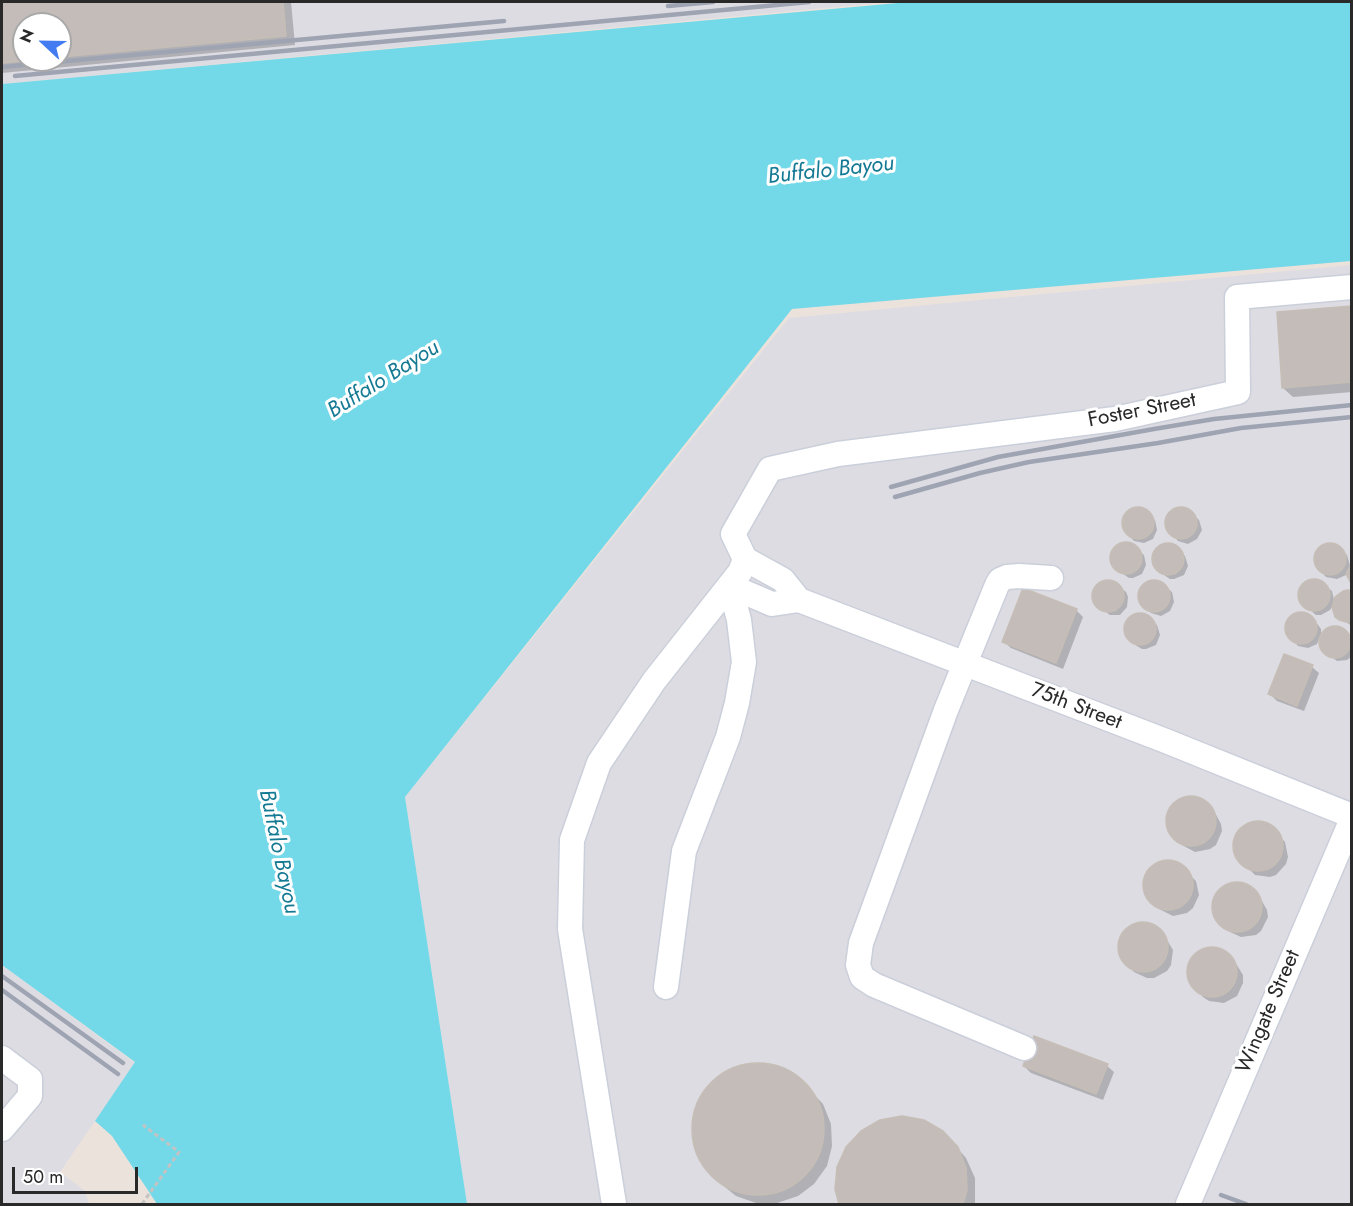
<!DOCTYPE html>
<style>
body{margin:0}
#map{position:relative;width:1353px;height:1206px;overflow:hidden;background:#ebe2dc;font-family:Jost,sans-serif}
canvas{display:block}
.frame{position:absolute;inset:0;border:3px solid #292929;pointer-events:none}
.north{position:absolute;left:12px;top:12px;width:60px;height:60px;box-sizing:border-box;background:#fff;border:2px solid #a9a9a9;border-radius:50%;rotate:292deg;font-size:16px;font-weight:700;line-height:24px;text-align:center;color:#292929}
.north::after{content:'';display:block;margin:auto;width:21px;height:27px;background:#437cf1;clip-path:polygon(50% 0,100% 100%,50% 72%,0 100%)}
.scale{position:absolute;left:12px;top:1167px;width:126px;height:27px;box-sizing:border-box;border:3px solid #292929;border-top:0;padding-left:8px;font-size:18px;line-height:21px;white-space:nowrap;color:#292929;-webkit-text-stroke:4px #fff;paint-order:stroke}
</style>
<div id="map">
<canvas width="1353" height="1206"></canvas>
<div class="frame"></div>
<div class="north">N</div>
<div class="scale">50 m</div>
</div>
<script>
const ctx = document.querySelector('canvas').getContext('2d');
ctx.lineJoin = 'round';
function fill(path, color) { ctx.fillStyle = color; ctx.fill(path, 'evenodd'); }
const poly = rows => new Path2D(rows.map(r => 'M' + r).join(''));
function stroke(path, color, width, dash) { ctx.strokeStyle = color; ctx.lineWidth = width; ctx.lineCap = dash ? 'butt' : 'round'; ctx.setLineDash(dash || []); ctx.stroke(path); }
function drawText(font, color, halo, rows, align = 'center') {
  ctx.font = font + ' Jost,sans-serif'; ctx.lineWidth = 6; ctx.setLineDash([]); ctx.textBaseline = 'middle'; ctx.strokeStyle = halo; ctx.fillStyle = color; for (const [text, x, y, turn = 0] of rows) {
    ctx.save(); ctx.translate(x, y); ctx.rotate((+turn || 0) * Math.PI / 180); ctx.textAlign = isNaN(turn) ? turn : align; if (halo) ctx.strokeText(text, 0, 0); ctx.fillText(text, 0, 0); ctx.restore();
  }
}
const industrial = poly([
 [2,2,890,2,2,84],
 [24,24,60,24,60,60,24,60],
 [1351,265,1351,1204,467,1204,405,797,789,318],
 [2,965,135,1063,60,1172,85,1191,89,1204,2,1204]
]);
const water = poly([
 [909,2,1351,2,1351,261,792,309,405,797,467,1204,157,1204,112,1136,95,1121,135,1062,2,965,2,84]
]);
const shadow = poly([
 [2,2,291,2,295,45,2,73],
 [24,24,60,24,60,60,24,60],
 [1352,308,1352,392,1293,397,1283,388],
 [1132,509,1142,509,1155,520,1157,530,1153,539,1144,543,1134,541,1126,532,1123,524,1125,515],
 [1181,509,1190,511,1199,520,1202,530,1197,539,1188,544,1178,541,1167,528,1169,515],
 [1126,543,1130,544,1144,555,1146,565,1142,574,1133,578,1129,578,1116,569,1112,558,1117,546],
 [1168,544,1172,545,1185,556,1188,566,1184,575,1174,579,1170,579,1161,573,1154,564,1154,555,1159,547],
 [1329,544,1334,544,1347,555,1350,566,1352,564,1351,582,1347,571,1346,575,1337,579,1326,577,1318,568,1315,559,1317,550],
 [1314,580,1318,580,1332,591,1334,600,1352,592,1352,626,1336,616,1333,605,1330,610,1321,615,1316,615,1303,604,1300,590,1305,583],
 [1112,581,1126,592,1128,597,1127,607,1120,615,1110,615,1096,605,1093,596,1096,587,1103,582],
 [1154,581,1158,581,1172,592,1174,602,1170,611,1161,616,1151,613,1142,605,1139,596,1142,587],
 [1076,610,1083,617,1063,669,1011,648,1004,642],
 [1301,613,1310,616,1315,621,1321,629,1321,635,1330,628,1340,627,1348,633,1352,637,1352,656,1347,660,1337,661,1324,651,1319,639,1317,644,1308,648,1298,646,1287,633,1287,624,1289,620],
 [1139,614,1144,615,1157,625,1160,635,1156,645,1146,649,1142,649,1132,643,1125,634,1125,625,1131,617],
 [1312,667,1319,673,1304,711,1277,701,1270,694],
 [1191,797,1206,803,1214,811,1221,824,1222,831,1216,845,1210,849,1195,852,1182,845,1175,838,1168,824,1171,809,1184,799],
 [1250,824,1266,825,1273,829,1285,842,1288,857,1286,864,1276,875,1270,877,1255,875,1237,857,1235,841,1238,834],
 [1169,861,1177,863,1196,881,1199,895,1193,908,1187,913,1173,916,1159,909,1148,896,1146,880,1154,866],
 [1237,884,1252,889,1259,896,1267,910,1268,917,1261,931,1256,935,1241,937,1228,931,1221,924,1214,910,1217,894,1222,889],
 [1143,924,1151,925,1158,930,1165,937,1173,950,1171,965,1167,971,1154,978,1147,978,1134,972,1122,958,1120,942,1128,929],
 [1212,949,1227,955,1235,962,1243,975,1243,983,1237,996,1224,1003,1209,1001,1203,997,1196,989,1189,975,1192,960,1205,950],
 [758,1064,779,1067,798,1078,823,1104,831,1124,832,1146,827,1166,814,1184,798,1196,777,1203,756,1203,736,1196,720,1183,710,1173,698,1155,693,1134,695,1113,703,1093,718,1077,737,1067],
 [1024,1066,1107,1066,1114,1072,1103,1100,1031,1073],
 [952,1142,966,1158,975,1178,975,1204,841,1204,837,1189]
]);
const building = poly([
 [2,2,283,2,286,36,60,57,60,24,24,24,24,60,34,60,2,63,2,2],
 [1352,306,1352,382,1282,388,1277,312,1352,306],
 '1165 523a16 16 0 1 1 32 0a16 16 0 1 1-32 0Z',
 '1122 523a16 16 0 1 1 32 0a16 16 0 1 1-32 0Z',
 '1110 558a16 16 0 1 1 32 0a16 16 0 1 1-32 0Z',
 '1314 559a16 16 0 1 1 32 0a16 16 0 1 1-32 0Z',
 '1152 559a16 16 0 1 1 32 0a16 16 0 1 1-32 0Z',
 [1352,562,1352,585,1346,574,1352,562],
 '1298 595a16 16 0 1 1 32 0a16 16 0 1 1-32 0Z',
 '1092 596a16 16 0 1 1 32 0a16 16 0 1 1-32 0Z',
 '1138 596a16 16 0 1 1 32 0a16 16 0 1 1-32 0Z',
 [1023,588,1077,609,1056,663,1002,642,1023,588],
 [1348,590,1352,591,1350,623,1339,620,1335,617,1332,607,1335,597,1343,591,1348,590],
 '1285 628a16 16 0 1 1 32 0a16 16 0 1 1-32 0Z',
 '1124 629a16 16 0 1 1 32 0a16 16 0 1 1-32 0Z',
 '1319 642a16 16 0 1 1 32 0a16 16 0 1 1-32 0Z',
 [1284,654,1313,665,1297,706,1268,694,1284,654],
 '1166 821a25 25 0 1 1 50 0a25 25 0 1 1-50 0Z',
 '1233 846a25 25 0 1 1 50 0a25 25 0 1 1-50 0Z',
 '1143 885a25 25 0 1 1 50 0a25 25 0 1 1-50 0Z',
 '1212 907a25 25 0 1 1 50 0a25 25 0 1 1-50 0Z',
 '1118 947a25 25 0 1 1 50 0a25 25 0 1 1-50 0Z',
 '1187 972a25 25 0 1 1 50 0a25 25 0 1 1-50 0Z',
 [1034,1036,1108,1064,1096,1094,1023,1066,1034,1036],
 '692 1129a66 66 0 1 1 132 0a66 66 0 1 1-132 0Z',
 [902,1116,924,1120,943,1131,958,1147,966,1168,967,1190,963,1204,839,1204,835,1189,837,1167,846,1147,861,1131,880,1120,902,1116]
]);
const path = poly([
 [142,1204,179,1152,143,1125]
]);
const minor = poly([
 [730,586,772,604,799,600,783,580,745,559],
 [799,600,1166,741,1352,816],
 [666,987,684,851,728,737,737,703,744,662,739,620,730,586],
 [1024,1048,874,985,862,977,858,965,861,943,946,710,997,585,1000,580,1007,577,1019,576,1051,578],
 [2,1058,30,1079,30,1096,2,1129],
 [614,1204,570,929,572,840,599,763,654,681,740,572,745,559,733,534,770,469,838,454,1115,419,1238,392,1237,297,1352,287],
 [1188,1204,1352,819]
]);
const rail = poly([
 [668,6,713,2],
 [2,67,504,21],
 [15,76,809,2],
 [891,487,998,457,1154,429,1214,419,1352,405],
 [895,497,980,473,1029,462,1158,443,1241,428,1352,417],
 [2,976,123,1063],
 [2,990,118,1074],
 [1221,1195,1246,1204]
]);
const streetNames = [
 ["Foster Street",1142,411,-11],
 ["75th Street",1076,707,21],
 ["Wingate Street",1269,1012,-67]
];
const waterNames = [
 ["Buffalo Bayou",831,171,-6],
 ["Buffalo Bayou",384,380,-32],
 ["Buffalo Bayou",278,852,78]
];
fill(industrial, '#dddce3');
fill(water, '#73d9e8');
fill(shadow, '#0003');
fill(building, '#c3bcb8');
stroke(building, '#c6beb6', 1.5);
stroke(minor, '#cacfda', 27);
stroke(path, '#c3c3c3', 3, [4.5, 3]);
stroke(minor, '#fff', 24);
stroke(rail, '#9fa4b3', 4.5);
drawText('21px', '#292929', '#fff', streetNames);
drawText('italic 22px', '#147993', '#fff', waterNames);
</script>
